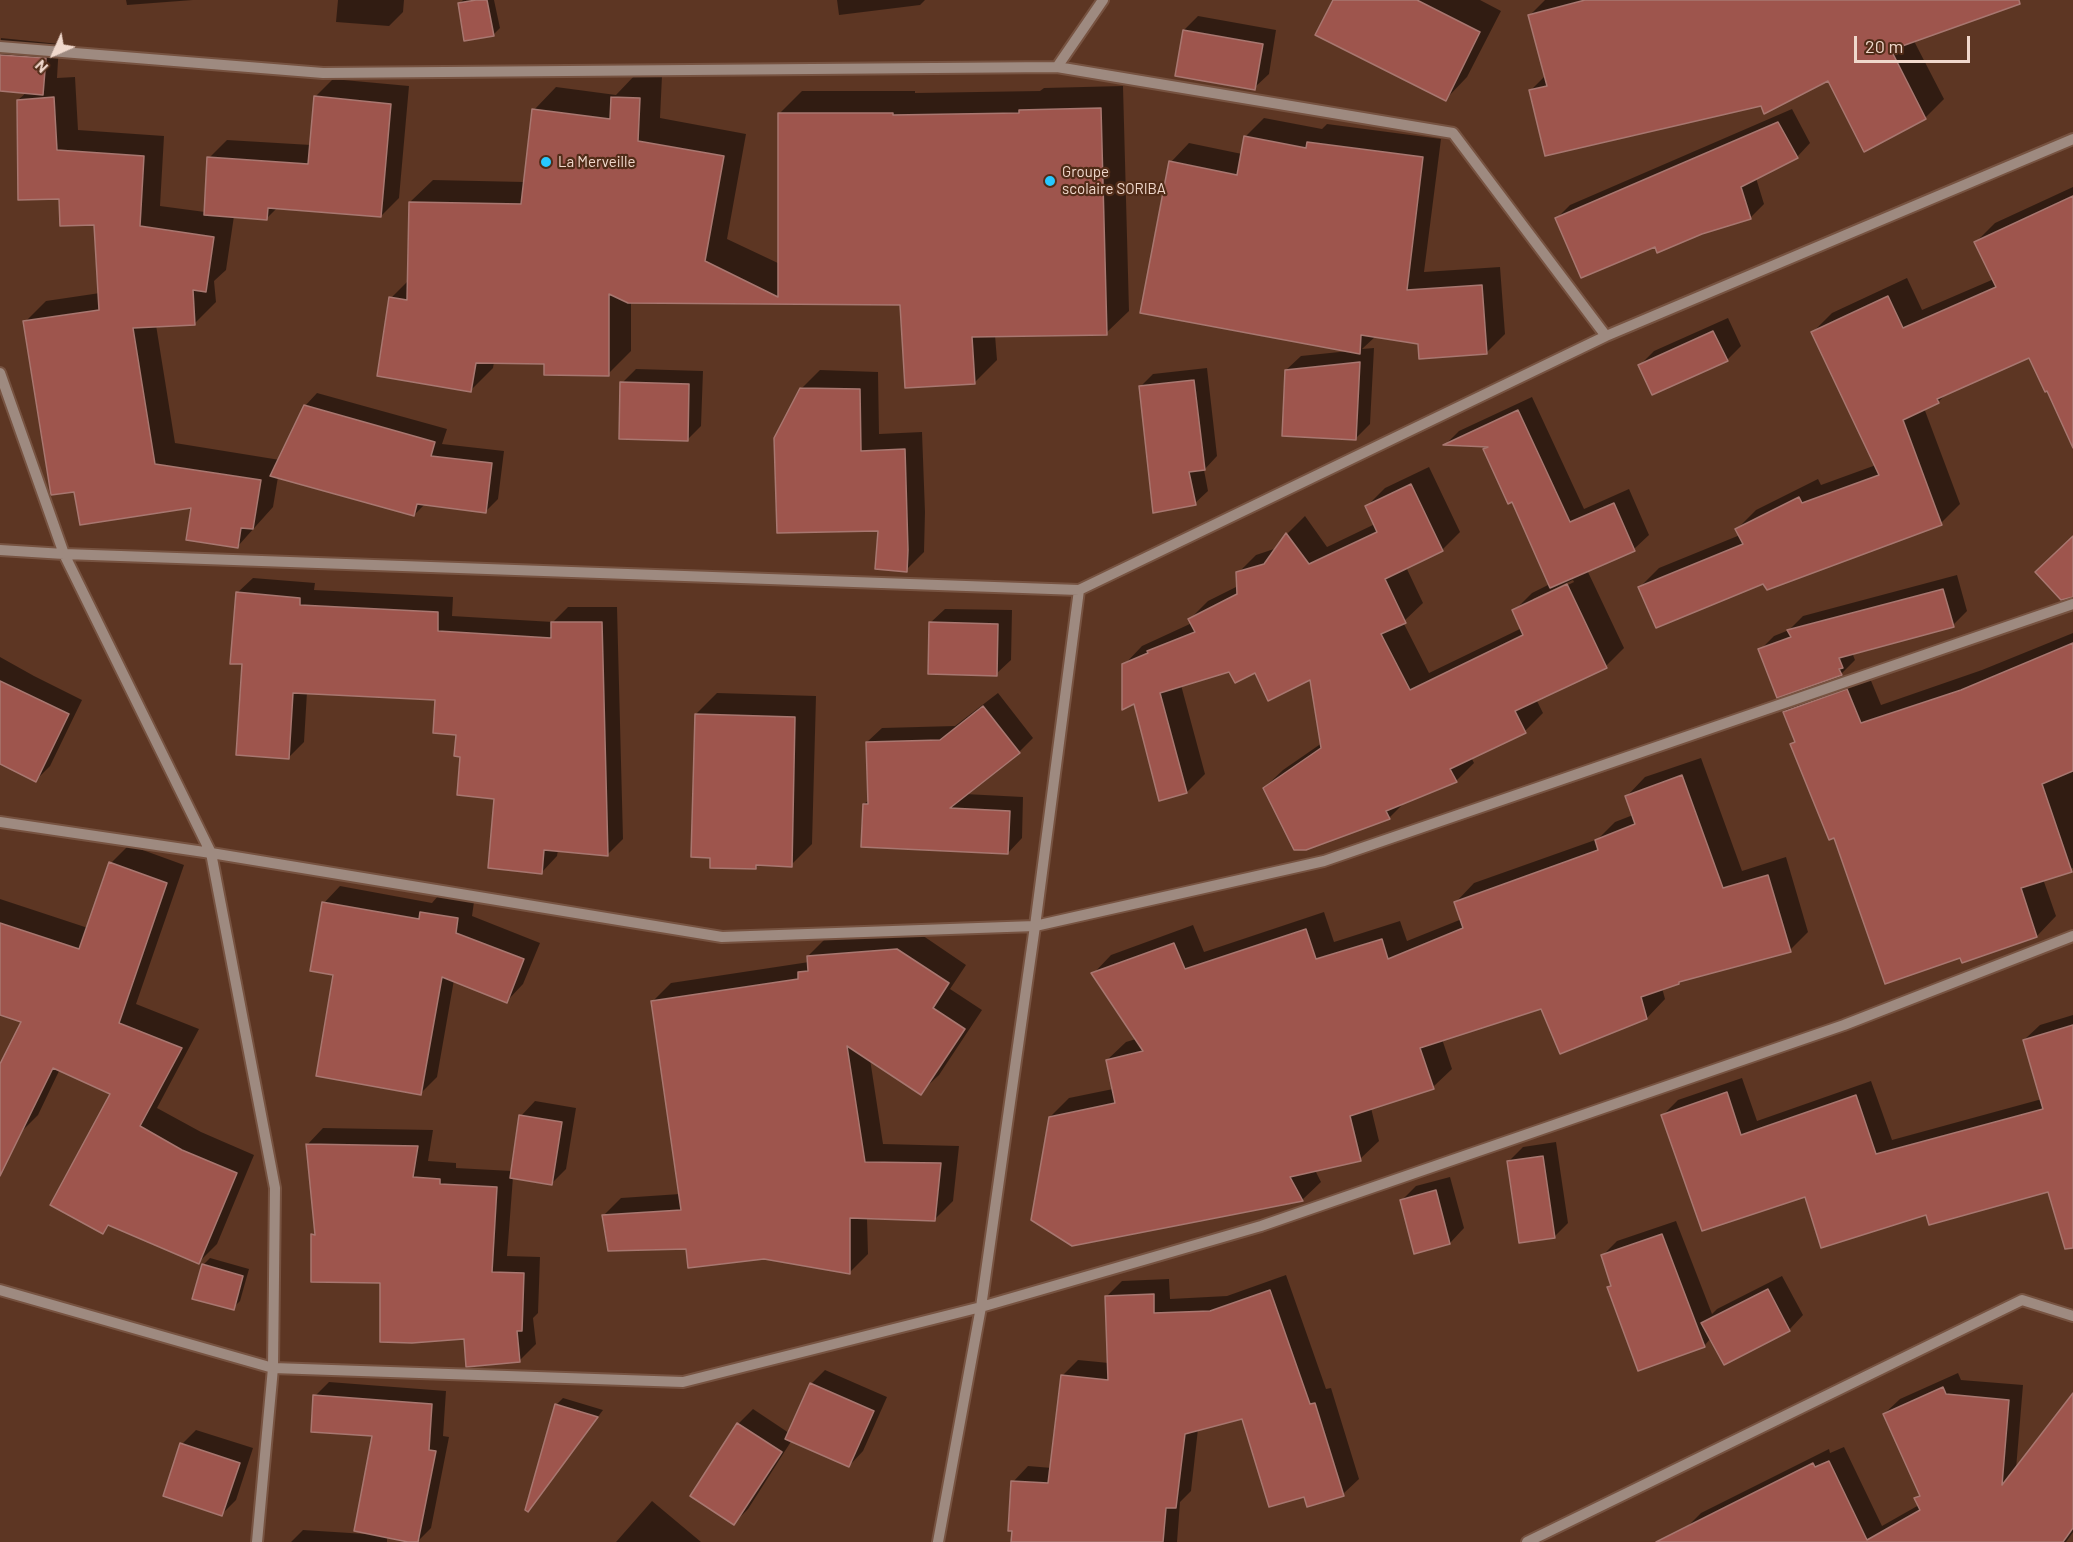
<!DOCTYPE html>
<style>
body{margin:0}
#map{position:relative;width:2073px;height:1542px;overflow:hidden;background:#5d3623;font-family:Barlow,sans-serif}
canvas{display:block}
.north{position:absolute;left:24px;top:24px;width:60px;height:60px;-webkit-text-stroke:4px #512c18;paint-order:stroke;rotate:225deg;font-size:16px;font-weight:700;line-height:24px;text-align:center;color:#f0d8cc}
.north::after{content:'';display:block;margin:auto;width:21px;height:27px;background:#f0d8cc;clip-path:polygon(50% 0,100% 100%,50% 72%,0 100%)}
.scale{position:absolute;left:1854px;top:36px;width:116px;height:27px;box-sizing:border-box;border:3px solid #f0d8cc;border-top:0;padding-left:8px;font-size:18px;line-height:21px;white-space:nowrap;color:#f0d8cc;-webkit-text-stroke:4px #512c18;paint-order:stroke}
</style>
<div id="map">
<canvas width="2073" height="1542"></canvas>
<div class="north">N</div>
<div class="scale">20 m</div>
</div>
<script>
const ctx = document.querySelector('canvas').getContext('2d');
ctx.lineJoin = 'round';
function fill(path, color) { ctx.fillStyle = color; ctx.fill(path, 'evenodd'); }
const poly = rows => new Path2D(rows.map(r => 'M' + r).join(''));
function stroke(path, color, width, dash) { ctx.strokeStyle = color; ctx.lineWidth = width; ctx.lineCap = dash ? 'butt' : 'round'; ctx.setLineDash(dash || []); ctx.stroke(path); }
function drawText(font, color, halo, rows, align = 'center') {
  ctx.font = font + ' Barlow,sans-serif'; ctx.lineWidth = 4.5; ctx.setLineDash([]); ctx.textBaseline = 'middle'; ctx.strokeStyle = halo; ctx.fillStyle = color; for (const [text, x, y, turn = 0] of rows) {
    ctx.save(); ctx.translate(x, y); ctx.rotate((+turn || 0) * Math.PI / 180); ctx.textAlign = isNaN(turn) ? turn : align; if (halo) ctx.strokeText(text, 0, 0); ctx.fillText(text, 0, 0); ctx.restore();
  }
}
const shadow = poly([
 [126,0,193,0,127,5],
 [338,0,404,0,403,12,389,26,336,22],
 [463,0,494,0,500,28,493,35,459,4],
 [837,0,925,0,920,5,839,15],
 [1334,0,1480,0,1501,11,1467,77,1446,99],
 [1545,0,1995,0,1914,41,1944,99,1925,118,1865,149,1828,79,1530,91,1545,76,1530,15],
 [1198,16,1276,30,1269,74,1254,88,1184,30],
 [1,38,59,44,57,78,75,77,78,130,164,136,160,206,205,212,209,158,227,140,311,145,315,97,333,79,409,86,399,198,381,216,278,207,267,218,234,216,226,270,214,281,216,302,195,323,156,325,175,443,280,460,305,406,317,393,447,429,442,444,504,451,498,499,486,511,425,504,414,515,278,477,273,507,238,546,193,506,76,490,25,322,46,301,100,293,95,224,61,198,18,100,27,92,0,90],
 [635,75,662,76,660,118,746,134,727,239,780,264,779,114,802,91,915,91,915,93,1040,91,1044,88,1123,86,1129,311,1106,333,995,335,997,360,974,383,901,304,631,302,631,351,608,374,546,362,494,362,493,368,471,390,391,298,409,280,410,202,433,180,525,182,534,110,556,87,616,95],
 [1792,109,1810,143,1797,157,1756,178,1764,204,1750,218,1556,219,1570,205],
 [1264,118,1322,129,1327,124,1441,139,1424,272,1500,267,1505,334,1487,352,1376,336,1362,349,1374,348,1370,424,1355,439,1286,370,1301,356,1349,351,1171,162,1189,143,1242,154,1245,137],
 [2073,187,2073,445,2048,389,2030,356,1947,393,1938,402,1924,408,1960,504,1941,523,1767,588,1764,582,1640,587,1659,568,1740,535,1737,529,1756,510,1818,479,1821,485,1876,465,1813,332,1832,313,1907,278,1922,310,1994,279,1976,242,1995,223],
 [1728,318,1741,346,1727,360,1640,365,1654,351],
 [1207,368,1217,456,1204,470,1208,491,1195,503,1141,386,1153,374],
 [636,369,703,371,701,426,687,440,622,383],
 [820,370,878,372,879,434,922,432,925,512,924,552,906,570,880,530,802,388],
 [1532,397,1584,509,1629,489,1649,535,1634,549,1587,570,1624,648,1606,666,1536,699,1543,713,1525,731,1471,757,1474,763,1456,781,1405,802,1389,818,1264,788,1283,770,1322,743,1311,678,1230,670,1181,685,1205,774,1187,792,1124,665,1142,646,1192,623,1190,619,1208,601,1238,586,1238,573,1256,555,1277,548,1287,534,1305,516,1327,547,1375,524,1367,506,1385,488,1429,467,1460,532,1442,550,1406,567,1423,603,1403,622,1429,673,1522,628,1514,611,1532,593,1550,584,1513,500,1485,450,1489,445,1447,443,1459,431],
 [1573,580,1574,582,1533,602,1533,599],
 [1957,575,1967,611,1953,625,1858,651,1853,655,1855,660,1841,674,1760,650,1774,636,1789,630,1803,616],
 [253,578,315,583,314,590,453,597,452,616,553,622,568,607,617,607,623,839,607,855,558,850,557,856,542,872,496,798,462,756,458,733,437,699,307,692,304,742,289,757,243,663,237,593],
 [945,609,1012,610,1011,660,996,674,930,623],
 [2073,633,2073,868,2043,879,2056,916,2037,936,1961,956,1835,836,1792,744,1796,741,1784,712,1804,692,1867,671,1881,705,1982,670],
 [0,657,34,676,82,700,50,766,36,780,0,763],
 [717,693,816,696,812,844,791,865,759,864,756,868,696,714],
 [998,693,1033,738,1019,752,965,794,1023,797,1022,838,1008,853,864,804,869,800,867,742,882,728,955,726],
 [1701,758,1742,871,1786,857,1808,932,1790,950,1682,979,1679,982,1662,988,1665,999,1647,1018,1542,1007,1442,1039,1452,1069,1433,1087,1371,1108,1379,1141,1360,1159,1315,1170,1321,1182,1302,1200,1050,1117,1069,1098,1113,1089,1107,1060,1126,1042,1136,1039,1093,974,1111,955,1193,925,1204,952,1324,912,1334,942,1400,921,1407,941,1462,919,1456,902,1474,883,1598,839,1615,822,1633,815,1627,796,1645,777],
 [129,845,184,865,136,1004,199,1029,157,1108,201,1132,254,1155,217,1244,199,1262,110,1224,103,1232,112,1093,60,1069,38,1115,20,1133,0,1123,0,1067,23,1021,0,1013,0,899,88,928,111,863],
 [340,886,432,903,438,896,474,902,472,916,540,943,523,984,507,1001,454,980,437,1077,421,1093,335,974,324,903],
 [916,931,966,965,950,989,982,1010,939,1075,920,1093,870,1059,883,1144,959,1146,953,1201,934,1220,867,1218,868,1254,849,1273,764,1257,687,1248,603,1216,621,1198,680,1194,652,1002,671,983,809,962,808,956,826,938],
 [2073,1015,2073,1208,2049,1190,1927,1213,1806,1195,1663,1115,1678,1100,1742,1078,1757,1121,1871,1081,1892,1140,2042,1099,2024,1040,2040,1025],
 [535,1101,576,1108,566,1169,552,1183,513,1177,507,1256,540,1257,538,1313,533,1318,536,1344,519,1361,465,1338,313,1235,317,1231,307,1145,323,1128,433,1130,428,1161,456,1163,456,1168,512,1171,521,1116],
 [1556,1142,1568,1223,1554,1237,1509,1161,1523,1147],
 [1450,1177,1464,1228,1450,1243,1415,1252,1402,1200,1416,1186],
 [1676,1221,1712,1314,1717,1309,1782,1276,1803,1315,1789,1330,1711,1338,1704,1346,1608,1288,1612,1284,1603,1255,1617,1241],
 [210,1258,249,1269,240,1301,233,1308,203,1265],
 [1286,1275,1326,1389,1331,1388,1359,1479,1343,1494,1305,1495,1243,1417,1198,1429,1191,1491,1180,1502,1177,1542,1013,1542,1013,1482,1028,1466,1052,1468,1063,1375,1078,1360,1109,1363,1106,1297,1122,1281,1169,1279,1170,1299,1227,1296],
 [825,1370,887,1397,863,1451,849,1466,792,1440,748,1509,734,1523,692,1496,739,1423,753,1409,789,1433,811,1384],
 [1958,1373,1961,1380,2023,1385,2016,1469,2073,1396,2073,1532,2066,1542,1693,1542,1686,1528,1701,1513,1829,1449,1830,1453,1844,1447,1882,1526,1919,1505,1916,1499,1921,1494,1884,1414,1900,1399],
 [329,1382,446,1391,443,1436,449,1437,431,1528,417,1542,387,1536,387,1542,291,1542,303,1530,366,1534,374,1435,315,1396],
 [563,1398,603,1410,534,1503,556,1405],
 [196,1430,253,1448,236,1500,222,1514,182,1444],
 [652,1501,701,1542,616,1542]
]);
const building = poly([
 [476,0,487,0,494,36,464,41,458,3,476,0],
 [1333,0,1417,0,1480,32,1446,101,1315,35,1333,0],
 [1585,0,2019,0,2020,4,1891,50,1926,119,1864,152,1828,81,1764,114,1761,106,1545,156,1529,90,1547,86,1528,15,1585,0],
 [1183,30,1263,44,1255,90,1175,76,1183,30],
 [0,55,46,58,43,95,0,91,0,55],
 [314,96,391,104,381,217,268,208,267,220,204,215,207,157,308,164,314,96],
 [54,97,57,150,144,156,140,226,214,237,206,292,193,290,195,325,133,328,155,464,261,480,253,529,241,528,238,548,186,540,191,508,80,525,74,492,51,495,23,321,99,310,94,225,60,226,59,199,18,200,17,100,54,97],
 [611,97,640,98,638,141,724,156,705,261,778,297,778,113,893,113,893,115,1019,113,1019,110,1101,108,1107,335,972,337,975,384,905,388,900,305,628,303,609,294,609,376,544,375,544,364,476,363,471,392,377,376,389,297,407,300,409,202,521,204,532,109,610,119,611,97],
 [1778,122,1798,158,1741,187,1751,219,1702,234,1657,253,1655,247,1581,278,1555,218,1778,122],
 [1244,136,1306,148,1307,142,1423,157,1407,290,1482,285,1487,354,1419,359,1418,344,1361,335,1360,354,1140,313,1169,161,1237,175,1244,136],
 [2073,196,2073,448,2047,391,2045,392,2029,358,1937,399,1939,403,1903,420,1942,525,1767,590,1763,584,1656,628,1638,587,1743,544,1735,529,1799,497,1802,503,1879,475,1811,332,1888,296,1903,328,1996,287,1974,242,2073,196],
 [1713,331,1728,361,1652,395,1638,365,1713,331],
 [1360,362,1356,440,1282,436,1285,370,1360,362],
 [1194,380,1205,470,1189,472,1196,505,1153,513,1139,386,1194,380],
 [620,382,689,384,688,441,619,439,620,382],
 [800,388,860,389,861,451,905,449,908,550,907,572,875,569,878,531,777,533,774,438,800,388],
 [304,405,435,442,431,456,492,463,486,513,417,504,414,516,270,476,304,405],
 [1518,410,1570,522,1614,503,1635,551,1550,588,1512,502,1508,504,1483,449,1488,447,1443,445,1518,410],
 [1411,484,1443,551,1385,579,1406,623,1381,634,1410,690,1523,635,1512,610,1567,584,1607,668,1515,711,1526,733,1450,769,1457,782,1386,811,1390,819,1306,850,1294,850,1263,788,1321,748,1310,680,1268,701,1255,673,1235,683,1229,672,1160,693,1187,793,1159,801,1134,704,1122,710,1122,664,1148,653,1147,651,1195,632,1188,619,1237,594,1236,572,1264,564,1286,533,1309,564,1377,532,1365,506,1411,484],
 [2073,536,2073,597,2061,600,2035,572,2073,536],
 [1943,589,1954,627,1839,658,1843,668,1839,669,1842,675,1777,698,1758,649,1791,637,1787,630,1943,589],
 [236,592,300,598,300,605,438,612,438,631,551,638,551,622,602,622,608,856,544,850,542,874,488,868,494,799,457,795,460,757,454,756,456,735,433,733,435,700,293,693,289,759,236,755,242,664,230,664,236,592],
 [929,622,998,624,997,676,928,674,929,622],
 [2073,643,2073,771,2042,784,2072,872,2021,888,2037,937,1962,963,1960,958,1885,984,1834,838,1829,840,1790,744,1795,742,1783,712,1847,689,1861,723,1961,690,2073,643],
 [0,681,69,714,36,782,0,764,0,681],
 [983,706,1020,753,950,808,1010,811,1008,854,861,847,863,804,868,804,866,742,940,740,983,706],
 [695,714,795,717,792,867,756,865,756,869,710,868,710,858,691,857,695,714],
 [1682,775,1723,888,1768,875,1791,952,1679,982,1679,984,1641,997,1647,1019,1560,1054,1541,1009,1420,1048,1434,1089,1350,1116,1361,1161,1290,1177,1303,1201,1072,1246,1031,1220,1049,1117,1115,1103,1106,1060,1143,1051,1091,973,1174,943,1185,969,1306,929,1316,959,1382,939,1388,959,1463,928,1454,902,1598,850,1595,840,1635,824,1625,796,1682,775],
 [109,862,167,883,119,1023,182,1048,140,1126,182,1150,237,1173,199,1264,108,1225,103,1234,50,1205,110,1094,53,1068,0,1176,0,1064,21,1022,0,1015,0,923,79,949,109,862],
 [322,902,419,919,420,912,458,918,456,933,524,959,507,1003,442,977,421,1095,316,1076,333,975,310,971,322,902],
 [897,949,949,983,933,1008,965,1029,921,1095,847,1046,865,1162,941,1163,935,1221,850,1218,850,1274,764,1259,688,1268,686,1249,608,1251,602,1215,681,1210,651,1001,798,979,798,972,808,971,807,956,897,949],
 [2073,1025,2073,1248,2065,1249,2048,1192,1929,1225,1926,1215,1821,1248,1805,1197,1702,1231,1661,1115,1727,1092,1741,1135,1856,1095,1876,1154,2043,1109,2023,1040,2073,1025],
 [519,1115,562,1122,552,1185,510,1178,519,1115],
 [306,1144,418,1146,413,1177,440,1179,440,1184,497,1187,492,1272,524,1273,522,1331,517,1331,520,1362,466,1367,464,1339,412,1343,380,1342,380,1283,311,1282,311,1234,315,1235,306,1144],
 [1543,1156,1555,1238,1519,1243,1507,1161,1543,1156],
 [1436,1190,1450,1244,1414,1254,1400,1200,1436,1190],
 [1662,1234,1705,1347,1638,1371,1607,1287,1611,1286,1601,1255,1662,1234],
 [202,1264,243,1276,234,1310,192,1299,202,1264],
 [1768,1289,1790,1331,1724,1365,1701,1323,1768,1289],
 [1270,1290,1310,1404,1315,1403,1344,1496,1307,1507,1304,1497,1269,1507,1242,1419,1185,1434,1176,1508,1166,1508,1163,1542,1011,1542,1012,1531,1008,1531,1011,1481,1048,1483,1061,1375,1108,1380,1105,1296,1154,1294,1154,1313,1210,1311,1270,1290],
 [810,1383,874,1411,849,1467,785,1439,810,1383],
 [1943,1387,1946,1394,2009,1400,2002,1485,2073,1393,2073,1528,2063,1542,1656,1542,1813,1463,1815,1467,1829,1461,1867,1540,1920,1510,1914,1498,1920,1496,1883,1414,1943,1387],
 [313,1395,432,1404,429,1450,436,1451,418,1542,408,1542,354,1531,372,1436,311,1432,313,1395],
 [555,1404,598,1417,528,1512,525,1510,555,1404],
 [737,1423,782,1452,734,1525,690,1496,737,1423],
 [180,1443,240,1463,222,1516,163,1496,180,1443]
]);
const minor = poly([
 [0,47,323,73,1057,67,1453,133,1606,336],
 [1057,67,1103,0],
 [0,373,64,554,211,853,275,1188,273,1368,257,1542],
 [0,550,64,554,1079,590,1606,336,2073,139],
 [0,822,211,853,722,937,1035,926,1324,861,2073,604],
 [0,1290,273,1368,683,1382,981,1307,1261,1226,1844,1025,2073,936],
 [938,1542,981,1307,1035,926,1079,590],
 [1527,1542,2022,1300,2073,1316]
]);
const markers = [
 [546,162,6,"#27c8ff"],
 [1050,181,6,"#27c8ff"]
];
const poiNames = [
 ["La Merveille",558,162],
 ["Groupe",1062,172],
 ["scolaire SORIBA",1062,189]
];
fill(shadow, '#0007');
fill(building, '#9e554d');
stroke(building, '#a87770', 1.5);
stroke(minor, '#775341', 14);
stroke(minor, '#9e8a80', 10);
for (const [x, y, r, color] of markers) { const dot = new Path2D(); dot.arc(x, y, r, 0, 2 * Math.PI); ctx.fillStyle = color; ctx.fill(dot); stroke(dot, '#512c18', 2); }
drawText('15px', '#f0d8cc', '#512c18', poiNames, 'left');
</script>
